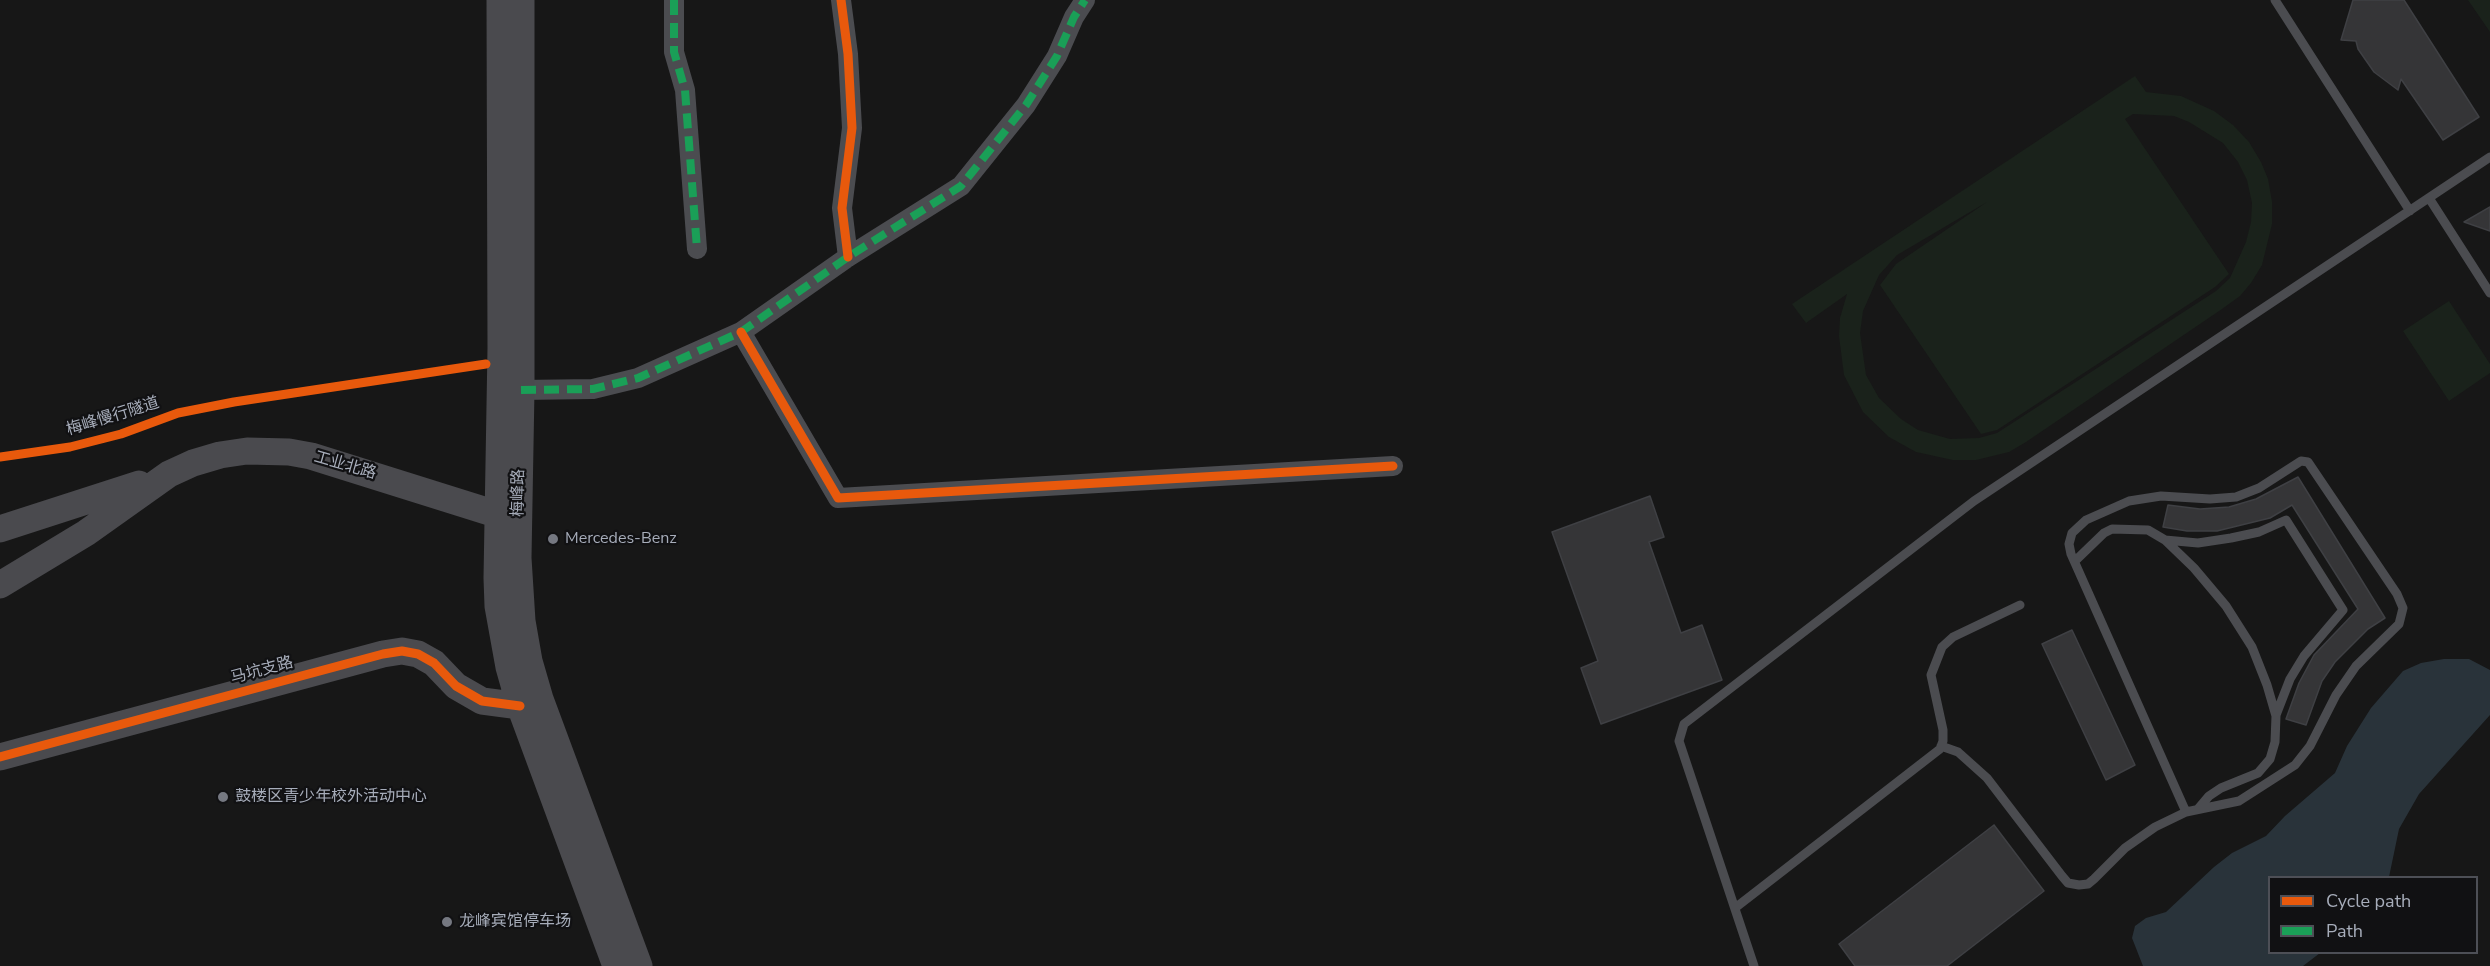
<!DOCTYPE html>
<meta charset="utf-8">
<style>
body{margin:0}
#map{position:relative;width:2490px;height:966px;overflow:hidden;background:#171717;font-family:"Nunito Sans",sans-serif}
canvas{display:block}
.legend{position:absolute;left:2268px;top:876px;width:210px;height:78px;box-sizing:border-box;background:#111113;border:2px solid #4d4f56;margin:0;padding:8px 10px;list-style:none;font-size:18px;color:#a7adba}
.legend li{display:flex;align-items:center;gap:12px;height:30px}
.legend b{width:30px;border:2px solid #4d4f56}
</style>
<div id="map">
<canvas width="2490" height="966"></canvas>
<ul class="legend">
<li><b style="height:8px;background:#e8590c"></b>Cycle path</li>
<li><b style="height:8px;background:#1a9f57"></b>Path</li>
</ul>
</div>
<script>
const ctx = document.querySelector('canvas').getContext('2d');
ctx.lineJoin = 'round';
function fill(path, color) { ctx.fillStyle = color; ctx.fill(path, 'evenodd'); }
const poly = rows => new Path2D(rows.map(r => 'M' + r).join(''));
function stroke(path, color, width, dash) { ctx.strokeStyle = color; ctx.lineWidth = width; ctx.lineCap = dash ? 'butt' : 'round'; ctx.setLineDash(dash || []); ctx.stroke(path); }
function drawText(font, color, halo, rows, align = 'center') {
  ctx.font = font + ' "Nunito Sans","Noto Sans SC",sans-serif'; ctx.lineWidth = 4.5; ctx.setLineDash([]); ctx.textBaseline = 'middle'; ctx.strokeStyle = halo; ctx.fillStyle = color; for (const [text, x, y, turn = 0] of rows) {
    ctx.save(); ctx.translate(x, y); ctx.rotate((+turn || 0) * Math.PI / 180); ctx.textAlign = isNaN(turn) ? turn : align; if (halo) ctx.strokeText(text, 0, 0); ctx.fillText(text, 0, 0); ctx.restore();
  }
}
const green = poly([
 [2468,0,2490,0,2490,32],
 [2135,76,2146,92,2181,96,2214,111,2233,125,2249,142,2261,162,2268,179,2272,202,2272,224,2262,265,2251,283,2240,296,2222,309,2026,442,2009,452,1976,460,1953,460,1916,452,1889,437,1863,412,1844,375,1839,336,1840,318,1847,294,1806,323,1792,304],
 [2133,114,2174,116,2189,122,2223,143,2238,162,2247,180,2252,203,2251,222,2246,242,2230,278,2216,291,1997,433,1979,438,1950,439,1918,430,1901,419,1879,398,1866,375,1860,333,1863,311,1879,275,1897,255,1987,202,1896,264,1880,285,1981,434,1997,430,2215,287,2229,274,2125,119],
 [2449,301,2490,364,2490,373,2449,401,2403,331]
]);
const water = poly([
 [2444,659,2469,659,2490,670,2490,715,2419,794,2399,829,2389,877,2270,878,2270,952,2320,953,2303,966,2143,966,2132,938,2135,926,2146,918,2166,912,2214,867,2232,853,2266,836,2285,816,2335,773,2347,746,2371,708,2403,671,2421,663]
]);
const building = poly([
 [2353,0,2404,0,2479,117,2443,140,2401,79,2398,90,2374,72,2358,49,2356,41,2341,40,2353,0],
 [2490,207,2490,231,2464,222,2490,207],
 [2298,477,2385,618,2368,629,2335,662,2322,681,2306,725,2286,719,2299,683,2314,655,2358,609,2292,505,2270,518,2217,531,2187,531,2163,527,2168,505,2200,509,2229,507,2256,499,2298,477],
 [1650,496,1664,537,1649,542,1681,633,1702,625,1722,680,1601,724,1581,668,1598,661,1552,532,1650,496],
 [2072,630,2135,765,2106,780,2042,644,2072,630],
 [1994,825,2044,891,1947,966,1855,966,1839,944,1994,825]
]);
const lane = poly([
 [2275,0,2410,211],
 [2429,198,2490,293],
 [2165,540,2198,543,2231,538,2259,532,2286,520,2343,610,2304,656,2290,679,2276,715],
 [2075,561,2104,533,2112,529,2148,530,2165,540,2194,568,2226,606,2252,647,2267,685,2276,716,2275,742,2270,759,2258,773,2221,788,2209,796,2198,809],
 [1941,746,1958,752,1987,778,2062,876,2068,883,2079,885,2088,884,2094,879,2125,848,2155,827,2186,812,2239,801,2295,765,2310,746,2336,695,2356,666,2399,624,2403,608,2397,594,2308,462,2301,461,2259,488,2236,497,2210,499,2161,496,2129,501,2086,520,2072,533,2069,544,2071,554,2186,812],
 [1735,908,1940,749,1943,741,1943,730,1931,675,1942,647,1953,637,2020,605],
 [1754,966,1679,741,1684,724,1974,501,2490,157]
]);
const street = poly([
 [674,0,674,52,685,90,697,249],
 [841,0,848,54,852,128,842,208,848,257],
 [741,332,838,498,1393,466],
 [521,390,593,389,638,378,741,332,848,257,961,186,1026,105,1057,56,1074,17,1085,0]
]);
const secondary = poly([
 [500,0,501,348,497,578,498,606,509,667,520,706,616,966],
 [521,0,521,390,518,558,522,621,529,661,540,699,639,966],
 [0,529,139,484],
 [0,585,86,533,169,474,193,463,220,455,247,451,289,452,311,456,512,519],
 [0,757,383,654,402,651,418,654,434,663,456,686,482,701,520,706]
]);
const quiet = poly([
 [674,0,674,52,685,90,697,249],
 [521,390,593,389,638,378,741,332,848,257,961,186,1026,105,1057,56,1074,17,1085,0]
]);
const cycleway = poly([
 [841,0,848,54,852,128,842,208,848,257],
 [741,332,838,498,1393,466],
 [0,457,70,447,121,434,178,413,234,402,486,364],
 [0,757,383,654,402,651,418,654,434,663,456,686,482,701,520,706]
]);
const markers = [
 [553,539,6,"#757881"],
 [223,797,6,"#757881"],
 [447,922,6,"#757881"]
];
const streetNames = [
 ["梅峰慢行隧道",113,417,-17],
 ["工业北路",345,466,16],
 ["梅峰路",519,493,-89],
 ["马坑支路",262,671,-15]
];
const poiNames = [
 ["Mercedes-Benz",565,539],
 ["鼓楼区青少年校外活动中心",235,797],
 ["龙峰宾馆停车场",459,922]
];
fill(green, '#1a221b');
fill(water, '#29333a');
fill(building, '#353537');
stroke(building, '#3f4044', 1.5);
stroke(lane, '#4b4c50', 9);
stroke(street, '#4b4c50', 20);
stroke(secondary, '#4a4a4e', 27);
stroke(quiet, '#1a9f57', 8, [15, 8]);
stroke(cycleway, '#e8590c', 9);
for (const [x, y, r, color] of markers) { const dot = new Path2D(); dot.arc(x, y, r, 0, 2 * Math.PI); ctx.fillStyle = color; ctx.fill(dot); stroke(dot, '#111113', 2); }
drawText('16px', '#a7adba', '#111113', streetNames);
drawText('16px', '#a7adba', '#111113', poiNames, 'left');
</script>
